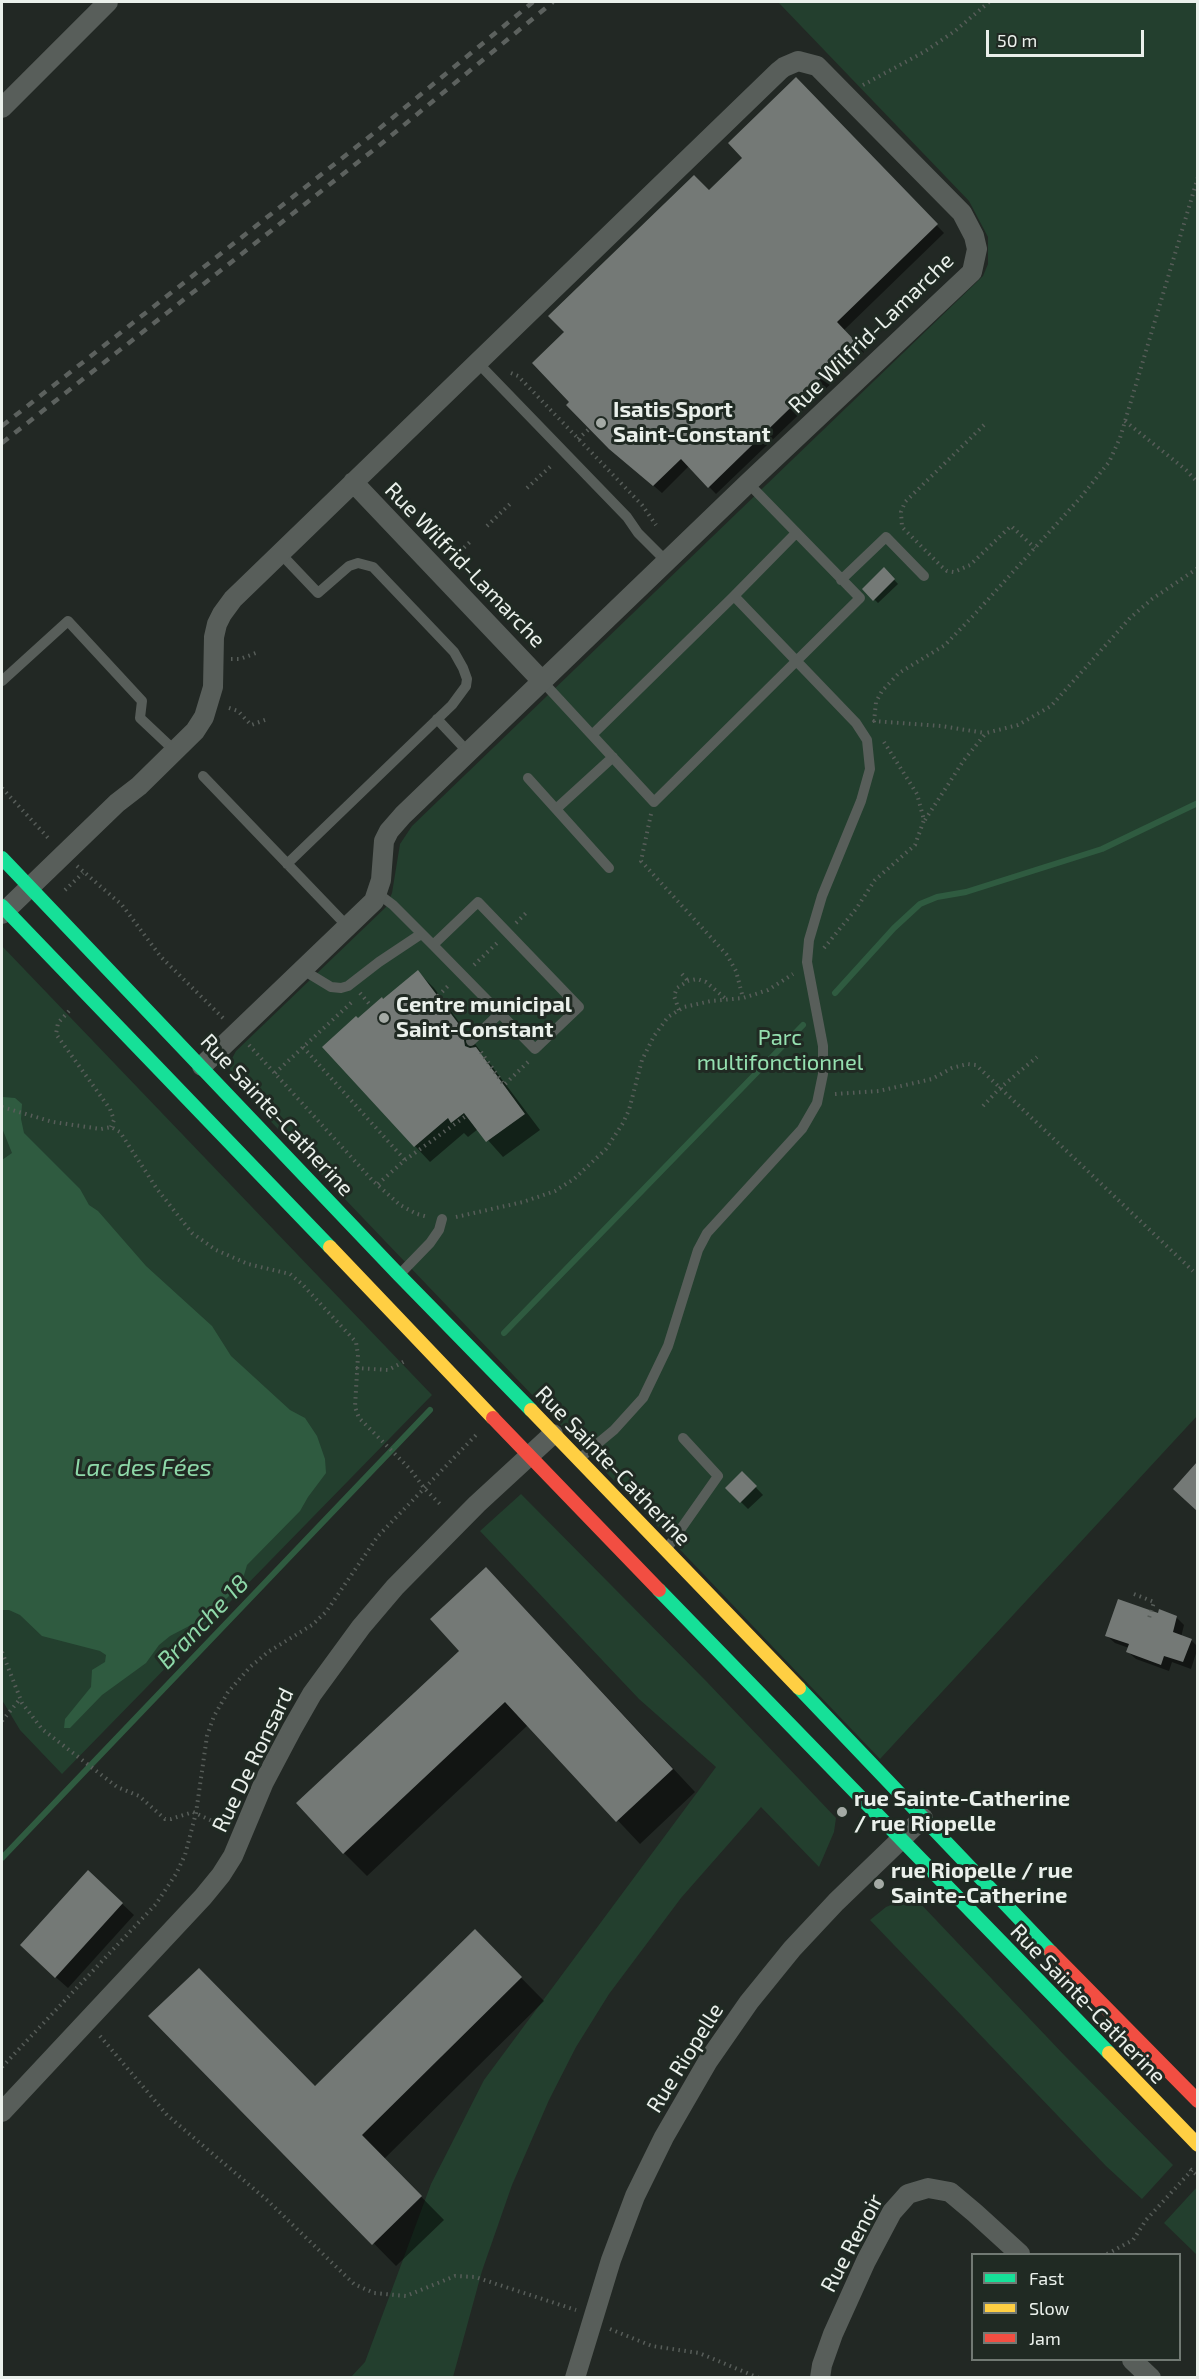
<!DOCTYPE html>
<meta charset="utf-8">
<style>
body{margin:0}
#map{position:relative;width:1199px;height:2379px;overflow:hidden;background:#222824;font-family:"Exo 2",sans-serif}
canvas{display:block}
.frame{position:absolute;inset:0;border:3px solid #eaf0eb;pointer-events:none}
.legend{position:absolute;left:971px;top:2253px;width:210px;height:108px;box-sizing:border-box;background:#202a23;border:2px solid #717973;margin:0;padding:8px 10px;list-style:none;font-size:18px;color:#eaf0eb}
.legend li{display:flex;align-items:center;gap:12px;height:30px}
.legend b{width:30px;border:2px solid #717973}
.scale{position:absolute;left:986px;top:30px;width:158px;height:27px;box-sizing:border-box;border:3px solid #eaf0eb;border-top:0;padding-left:8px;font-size:18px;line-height:21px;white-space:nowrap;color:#eaf0eb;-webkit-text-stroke:4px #202a23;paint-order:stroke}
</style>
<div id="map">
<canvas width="1199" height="2379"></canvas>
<div class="frame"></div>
<ul class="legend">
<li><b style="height:8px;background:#16e098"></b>Fast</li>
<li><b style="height:8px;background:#ffcf43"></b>Slow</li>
<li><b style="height:8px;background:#f24e42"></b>Jam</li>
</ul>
<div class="scale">50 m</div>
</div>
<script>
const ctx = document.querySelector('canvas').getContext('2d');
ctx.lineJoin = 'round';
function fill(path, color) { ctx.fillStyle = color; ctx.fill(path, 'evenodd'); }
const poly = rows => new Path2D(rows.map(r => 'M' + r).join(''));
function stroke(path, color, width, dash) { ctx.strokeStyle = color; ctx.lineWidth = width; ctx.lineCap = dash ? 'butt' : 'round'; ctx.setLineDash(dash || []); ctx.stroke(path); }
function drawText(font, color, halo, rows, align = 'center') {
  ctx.font = font + ' "Exo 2",sans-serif'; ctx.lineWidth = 6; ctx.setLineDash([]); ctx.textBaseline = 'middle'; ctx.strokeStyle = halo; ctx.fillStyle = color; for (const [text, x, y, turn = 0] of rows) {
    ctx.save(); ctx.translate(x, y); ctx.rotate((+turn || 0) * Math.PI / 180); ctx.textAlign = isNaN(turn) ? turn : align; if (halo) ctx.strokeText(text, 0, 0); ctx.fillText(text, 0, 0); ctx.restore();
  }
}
const green = poly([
 [778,2,1197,2,1197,1416,880,1759,234,1083,230,1074,230,1062,236,1051,386,907,392,893,400,844,412,826,983,276,988,264,988,237,969,201],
 [2,946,432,1395,62,1774,20,1730,2,1700],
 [521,1494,707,1682,836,1818,834,1832,819,1867,761,1807,681,1898,609,1994,576,2047,549,2100,512,2185,482,2271,453,2377,351,2377,365,2362,431,2184,484,2080,716,1767,639,1699,480,1531],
 [903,1900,918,1901,1065,2056,1173,2165,1142,2199,1106,2166,870,1920,886,1907],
 [1197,2187,1198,2187,1197,2255,1164,2223]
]);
const water = poly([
 [3,1097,15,1098,22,1104,21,1119,24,1133,80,1189,89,1205,98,1211,146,1266,212,1326,231,1356,290,1410,305,1418,317,1436,325,1459,326,1473,308,1497,300,1511,247,1565,242,1582,227,1598,193,1624,170,1636,159,1645,146,1663,102,1695,70,1728,64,1728,65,1719,91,1687,92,1670,105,1662,106,1655,100,1651,42,1636,20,1615,9,1610,2,1610,2,1160,12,1153,2,1128]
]);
const shadow = poly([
 [796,79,944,233,843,331,864,352,716,494,689,466,662,493,610,448,709,192,744,158],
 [884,569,898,584,878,603,864,589],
 [418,972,434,988,481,1052,480,1054,491,1065,540,1130,503,1157,478,1129,468,1137,464,1133,430,1162,415,1146,358,1020],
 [1198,1464,1198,1508,1197,1509,1175,1489],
 [742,1473,763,1495,748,1509,727,1488],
 [509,1592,695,1792,640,1844,528,1725,367,1876,344,1853],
 [1158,1615,1176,1617,1184,1625,1181,1637,1191,1640,1198,1647,1191,1669,1172,1662,1169,1671,1136,1659,1128,1652,1129,1648,1115,1643,1107,1636],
 [88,1872,134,1915,68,1988,33,1957],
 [475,1931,544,2001,384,2159,444,2220,396,2266,151,2016,316,2088]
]);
const stream = poly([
 [835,993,894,928,920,904,937,897,966,892,1102,849,1198,803],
 [504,1333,803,1025],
 [2,1858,430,1410]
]);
const building = poly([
 [796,77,938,224,837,322,857,343,708,488,681,459,653,486,609,449,566,405,569,402,532,363,564,332,548,316,694,175,709,190,742,158,728,143],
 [884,567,895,579,873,601,862,589],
 [418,970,467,1035,464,1040,465,1046,470,1048,476,1047,525,1114,486,1142,464,1113,451,1123,448,1118,414,1147,322,1047,356,1016,358,1018,382,997,383,999],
 [1197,1462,1197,1511,1173,1489],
 [742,1471,757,1486,740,1503,725,1488],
 [486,1567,673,1769,616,1822,505,1702,343,1854,296,1803,459,1651,430,1619],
 [1118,1599,1158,1613,1159,1609,1177,1616,1173,1632,1192,1639,1183,1662,1164,1656,1161,1665,1126,1652,1129,1644,1105,1636],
 [88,1870,123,1903,55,1978,20,1945],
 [475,1929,522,1977,362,2135,422,2196,372,2245,148,2016,199,1968,315,2086]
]);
const path = poly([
 [863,85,924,52,955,31,989,2],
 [511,373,518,376,642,505,656,525],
 [1125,421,1186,470,1198,483],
 [984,425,905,502,901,512,902,527,941,566,947,571,954,572,970,565,1011,526,1035,548],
 [578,439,589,429],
 [527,488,552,465],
 [487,526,512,502],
 [451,560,472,540],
 [231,659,240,659,256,653],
 [229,708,238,711,251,725,265,720],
 [873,721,941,726,985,733],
 [874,722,876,702,882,691,899,673,945,645,973,616,1081,497,1109,462,1120,438,1198,177],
 [2,788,50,840],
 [651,814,641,861,727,955,736,971,743,998],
 [925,820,964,760,986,733,1018,725,1051,706,1130,618,1152,599,1198,568],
 [77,866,122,905,161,957,225,1020],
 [65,890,83,873],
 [516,923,527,912],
 [824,948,856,909,875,880,915,845,924,820,917,794,884,742],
 [474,965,497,943],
 [682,974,688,981],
 [360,993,371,1006],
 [438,996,450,984],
 [679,1010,674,996,677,988,688,981,697,979,706,982,726,999],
 [69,1011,58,1023,56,1034,110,1109,114,1120,111,1127],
 [249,1045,373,1181,400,1205,417,1214,428,1217],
 [303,1047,405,1160],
 [481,1052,504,1085,529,1061],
 [275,1073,352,1002],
 [835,1094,879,1091,932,1079,952,1068,967,1064,976,1065,1193,1271],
 [983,1106,1000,1088,1037,1057],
 [2,1107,53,1122,101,1129,111,1127,120,1132,157,1189,192,1233,216,1250,248,1264,290,1274,302,1284,356,1342,358,1355,355,1407,359,1418,410,1469,424,1488,440,1504],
 [378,1184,405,1160,466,1116],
 [456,1217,523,1202,555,1191,574,1179,606,1149,623,1123,629,1110,642,1060,654,1036,668,1017,684,1007,711,1001,743,998,768,990,793,974],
 [356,1368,388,1370,407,1360],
 [1134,1594,1154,1602,1149,1618],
 [2,1652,22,1703,42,1729,117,1787,139,1796,165,1819,171,1819,193,1812,225,1827],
 [2,1721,20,1699],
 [100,2036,167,2115,267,2200,354,2284,374,2293,406,2296,455,2276,475,2277,576,2310],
 [2,2067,156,1904,176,1874,185,1855,196,1813,207,1736,214,1716,228,1692,250,1667,268,1652,312,1625,326,1612,378,1536,476,1435],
 [1190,2169,1198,2176],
 [1107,2254,1133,2240,1146,2220,1192,2170],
 [610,2329,652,2346,699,2353,759,2378]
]);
const lane = poly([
 [478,363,627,517,638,533,667,562],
 [280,553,318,593,349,566,358,563,373,567,454,652,463,668,467,679,466,686,452,705,287,864],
 [841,580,886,537,924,576],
 [734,596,796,533],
 [2,681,68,621,142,701,140,718,175,751],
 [542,681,592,735,734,596,856,723,867,740,870,769,861,801,822,896,809,940,807,962,823,1046,823,1074,817,1103,802,1129,707,1233,698,1250,668,1346,643,1398,614,1430,579,1459],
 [437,719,468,752],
 [592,735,654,802,860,598,748,483],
 [203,776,348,927],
 [528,778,609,868],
 [556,809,613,757],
 [377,893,393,905,433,945,535,1049,579,1007,478,902,433,945],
 [303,970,331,987,341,988,348,986,379,962,421,934],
 [471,1041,500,1013],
 [399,1275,430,1243,439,1230,442,1219],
 [666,1550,718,1476,683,1438]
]);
const street = poly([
 [2,108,108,2],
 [353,482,542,681],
 [2,914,117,803,139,786,195,731,204,717,213,687,214,637,217,624,222,614,233,599,779,71,784,67,798,61,817,66,962,213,974,236,977,249,972,272,748,483,403,815,389,831,384,841,381,880,374,901,202,1066],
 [2,2112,203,1897,221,1875,233,1856,264,1782,292,1729,312,1694,361,1627,395,1587,477,1504,553,1434],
 [1132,2360,1151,2378],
 [575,2378,611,2260,635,2196,664,2137,708,2061,749,2002,792,1949,836,1902,923,1818],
 [820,2378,822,2365,833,2334,866,2261,892,2212,908,2194,928,2188,950,2192,975,2213,1020,2254]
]);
const fast = poly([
 [2,858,399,1275,531,1410],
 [2,906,330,1247],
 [659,1590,1109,2053],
 [799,1688,1051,1952]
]);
const slow = poly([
 [330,1247,493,1418],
 [531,1410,799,1688],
 [1109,2053,1198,2145]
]);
const jam = poly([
 [493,1418,659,1590],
 [1051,1952,1198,2101]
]);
const rail = poly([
 [2,426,374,133,533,2],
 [2,443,381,144,553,2]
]);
const markers = [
 [601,423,6,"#a4aaa5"],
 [384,1018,6,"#a4aaa5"],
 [842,1812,6,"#a4aaa5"],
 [879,1884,6,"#a4aaa5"]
];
const streetNames = [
 ["Rue Wilfrid-Lamarche",871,333,-44],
 ["Rue Wilfrid-Lamarche",465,565,46],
 ["Rue Sainte-Catherine",277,1115,47],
 ["Rue Sainte-Catherine",613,1466,46],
 ["Rue De Ronsard",253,1760,-64],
 ["Rue Sainte-Catherine",1088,2004,46],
 ["Rue Riopelle",685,2058,-58],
 ["Rue Renoir",852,2243,-62]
];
const poiNames = [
 ["Isatis Sport",613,410],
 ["Saint-Constant",613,435],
 ["Centre municipal",396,1005],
 ["Saint-Constant",396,1030],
 ["rue Sainte-Catherine",854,1799],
 ["/ rue Riopelle",854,1824],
 ["rue Riopelle / rue",891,1871],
 ["Sainte-Catherine",891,1896]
];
const parkNames = [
 ["Parc",780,1038],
 ["multifonctionnel",780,1063]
];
const waterNames = [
 ["Lac des Fées",143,1468],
 ["Branche 18",203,1622,-46]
];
fill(green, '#233f2e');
fill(water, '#2f5b40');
fill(shadow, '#0007');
stroke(stream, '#2f5b40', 6);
fill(building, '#747976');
stroke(path, '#575d59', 4, [1.5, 4.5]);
stroke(lane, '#585e5a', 10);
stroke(street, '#585e5a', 20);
stroke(fast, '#16e098', 14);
stroke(slow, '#ffcf43', 14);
stroke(jam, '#f24e42', 14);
stroke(rail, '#5c615e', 4.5, [8, 8]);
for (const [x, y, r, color] of markers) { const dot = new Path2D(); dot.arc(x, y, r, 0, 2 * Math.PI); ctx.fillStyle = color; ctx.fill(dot); stroke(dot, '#202a23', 2); }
drawText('22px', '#eaf0eb', '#202a23', streetNames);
drawText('bold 22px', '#eaf0eb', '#202a23', poiNames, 'left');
drawText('22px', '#95e0b0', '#202a23', parkNames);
drawText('italic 24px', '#8ed9a9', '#202a23', waterNames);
</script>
